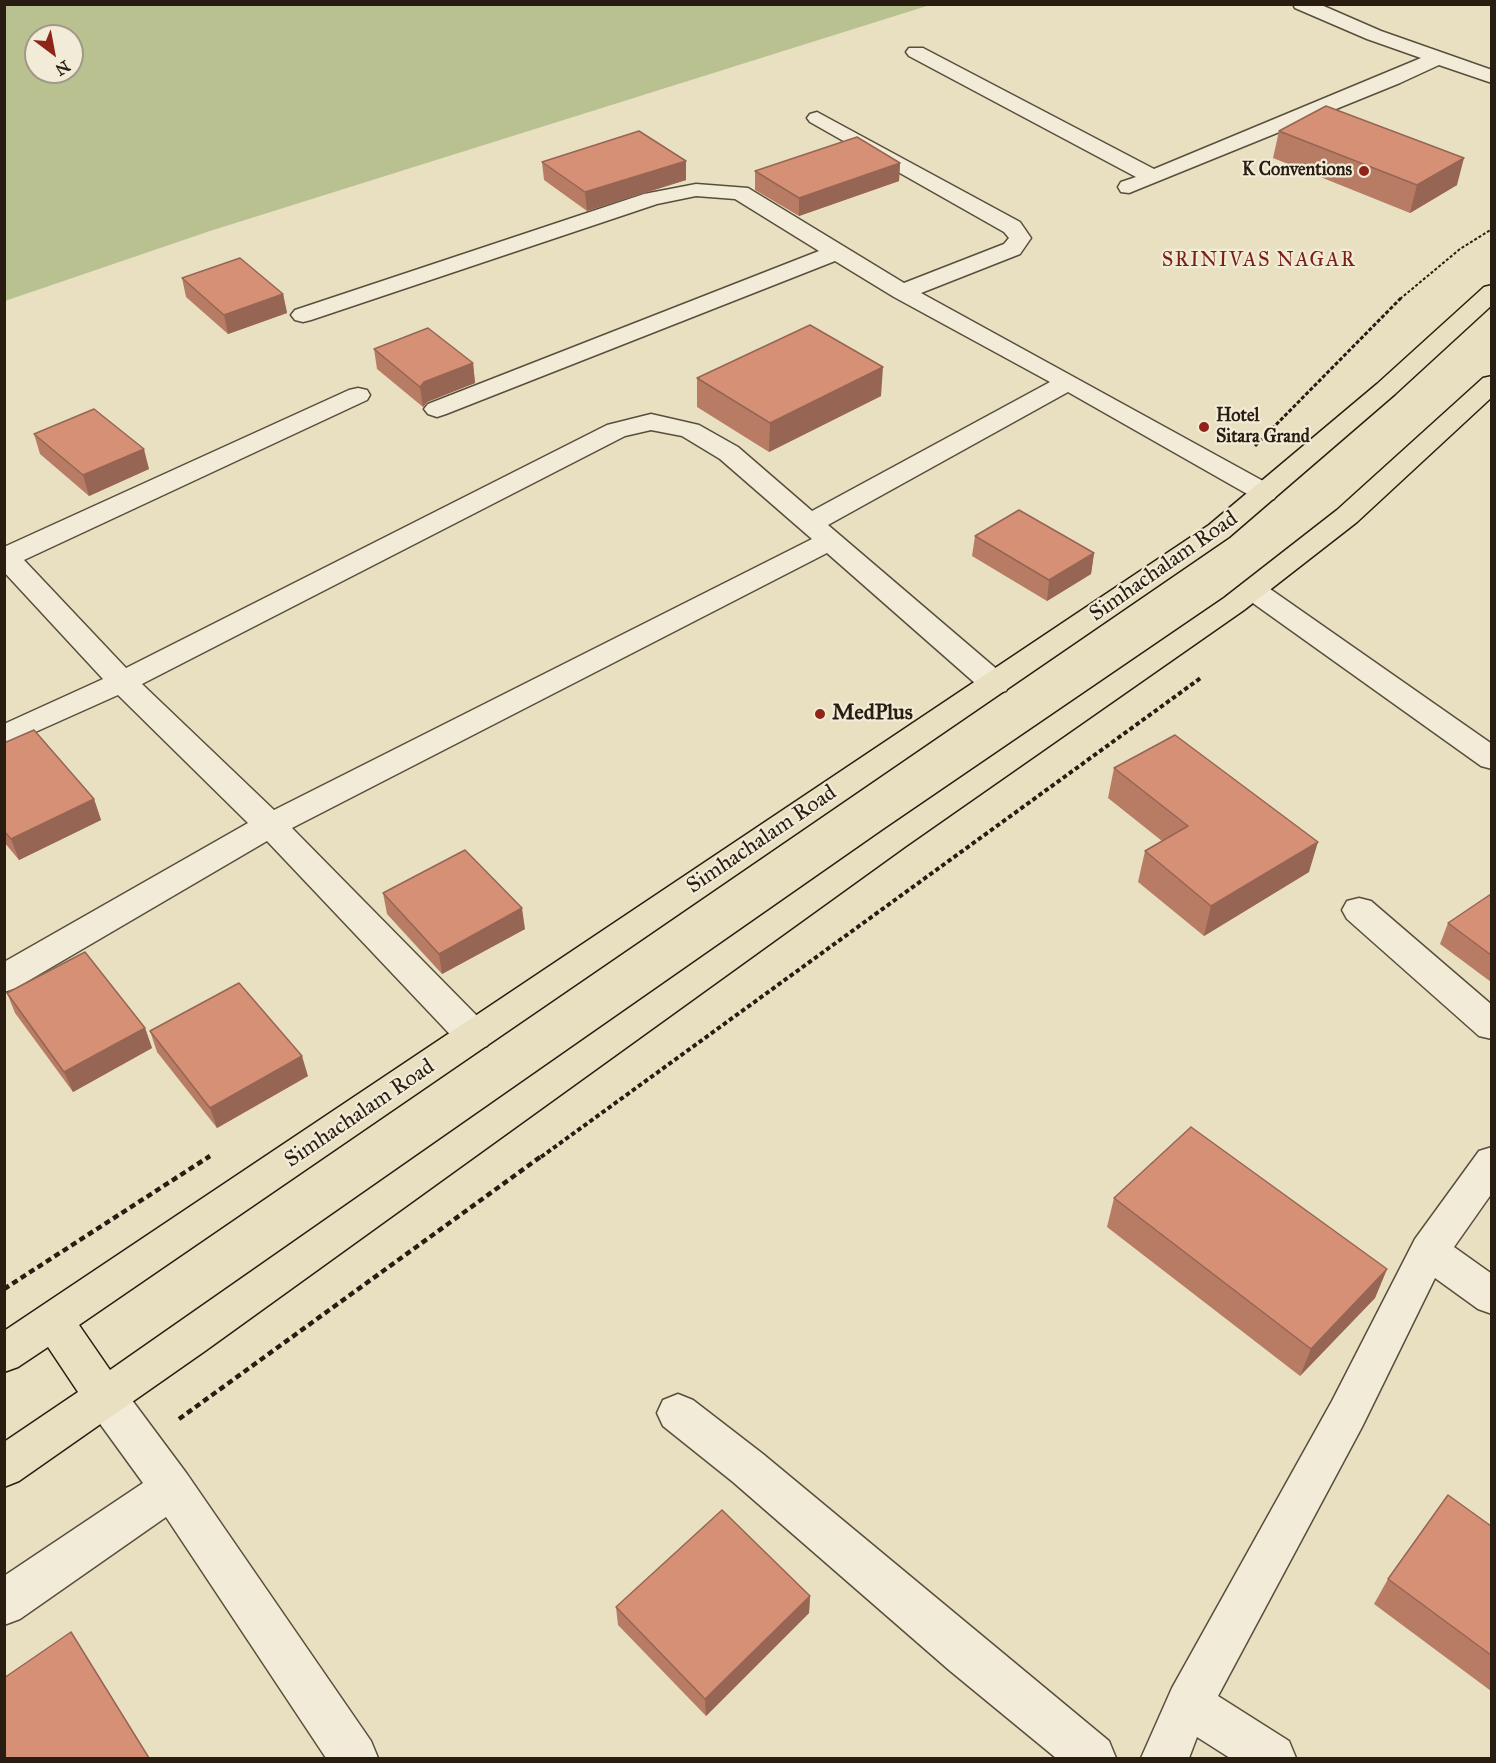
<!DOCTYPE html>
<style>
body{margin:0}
#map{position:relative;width:1496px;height:1763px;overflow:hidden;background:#e9e0c2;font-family:"IM FELL Great Primer",serif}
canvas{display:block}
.frame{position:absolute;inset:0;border:6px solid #281d10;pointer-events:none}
.north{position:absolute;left:24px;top:24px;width:60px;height:60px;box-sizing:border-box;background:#f1ebd7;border:2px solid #a19987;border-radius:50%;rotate:148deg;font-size:16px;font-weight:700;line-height:24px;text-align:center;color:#281d10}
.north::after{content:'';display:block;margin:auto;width:21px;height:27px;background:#8f2418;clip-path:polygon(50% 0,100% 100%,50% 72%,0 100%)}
</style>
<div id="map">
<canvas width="1496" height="1763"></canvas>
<div class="frame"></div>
<div class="north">N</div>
</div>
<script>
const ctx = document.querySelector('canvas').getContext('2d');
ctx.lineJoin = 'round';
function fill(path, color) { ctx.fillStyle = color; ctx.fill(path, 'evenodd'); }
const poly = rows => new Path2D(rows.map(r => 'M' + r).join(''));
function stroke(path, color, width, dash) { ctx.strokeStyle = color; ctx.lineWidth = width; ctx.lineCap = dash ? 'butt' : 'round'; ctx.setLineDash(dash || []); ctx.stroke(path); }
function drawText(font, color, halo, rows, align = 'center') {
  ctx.font = font + ' "IM FELL Great Primer",serif'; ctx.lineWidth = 4.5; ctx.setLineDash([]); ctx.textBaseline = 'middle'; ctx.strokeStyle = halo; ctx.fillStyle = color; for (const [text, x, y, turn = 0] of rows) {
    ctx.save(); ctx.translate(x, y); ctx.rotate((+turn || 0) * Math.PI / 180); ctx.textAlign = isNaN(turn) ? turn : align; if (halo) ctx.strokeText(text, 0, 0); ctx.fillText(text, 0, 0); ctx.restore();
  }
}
const green = poly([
 [4,5,5,4,930,5,210,231,5,301],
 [36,36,72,36,72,72,36,72]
]);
const pathFar3 = poly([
 [1400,299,1460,249,1492,229]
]);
const pathFar2 = poly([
 [1255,446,1401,298]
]);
const pathFar1 = poly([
 [541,1157,1202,677]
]);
const path = poly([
 [4,1289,210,1156],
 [179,1419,543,1155]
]);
const minor = poly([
 [1293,4,1319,4,1381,31,1492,70,1492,83,1439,65,1400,83,1129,193,1121,192,1118,187,1121,182,1136,177,909,56,906,52,909,48,923,48,1154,169,1421,58,1367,39,1295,8,1293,4],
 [817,112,1020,222,1031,238,1020,254,921,293,1274,487,1278,493,1274,499,1265,501,1256,499,1068,392,828,525,1006,677,1010,684,1006,691,995,694,984,691,827,553,292,828,487,1026,492,1036,487,1046,474,1050,461,1046,267,841,16,988,4,992,4,962,248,823,118,695,4,746,4,724,103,679,4,572,4,547,349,390,358,388,367,390,370,395,367,400,24,560,126,668,607,425,651,414,699,425,738,447,812,511,1050,382,894,297,835,261,446,414,437,417,428,414,424,409,428,404,819,251,735,199,696,196,657,204,311,320,303,322,295,320,291,315,295,310,644,194,696,184,748,188,904,283,1004,244,1009,238,1004,232,810,122,807,118,810,114,817,112],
 [651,430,682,436,720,459,812,539,274,810,142,684,625,436,651,430],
 [1253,581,1263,584,1492,744,1492,769,1481,766,1243,596,1239,590,1243,584,1253,581],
 [1359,898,1371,901,1492,1005,1492,1039,1479,1036,1347,919,1342,910,1347,901,1359,898],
 [1492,1147,1492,1193,1454,1247,1492,1274,1492,1314,1478,1309,1435,1278,1362,1427,1218,1696,1289,1741,1296,1758,1230,1758,1197,1737,1189,1758,1141,1758,1172,1688,1332,1401,1415,1239,1479,1151,1492,1147],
 [105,1378,120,1384,187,1474,371,1741,378,1758,326,1758,166,1517,20,1619,4,1625,4,1576,143,1483,90,1410,84,1397,90,1384,105,1378],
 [678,1394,693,1400,763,1454,1109,1741,1116,1758,1056,1758,949,1670,733,1482,663,1426,657,1413,663,1400,678,1394]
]);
const primary = poly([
 [1492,285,1492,305,1395,394,1229,537,79,1325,110,1370,884,830,1224,598,1337,510,1483,378,1492,376,1492,397,1357,522,1244,610,906,846,205,1351,19,1481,4,1487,4,1442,78,1392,48,1347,18,1367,4,1372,4,1331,1209,525,1377,384,1484,287,1492,285]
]);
const wall = poly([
 [1279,131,1457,185,1410,213,1273,158],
 [686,161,686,180,587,211,544,180,542,162],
 [900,163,899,181,799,216,755,190,755,171],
 [182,278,283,294,287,313,228,334,186,297],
 [374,349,473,363,475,383,427,402,423,407,377,369],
 [697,378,881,396,769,452,697,407],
 [34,434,149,469,89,496,40,454],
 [975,536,1094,553,1091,574,1047,601,972,556],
 [4,743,94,799,101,820,19,860,4,842],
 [1114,768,1309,872,1204,936,1138,882,1145,851,1162,841,1108,798],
 [383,893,525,929,442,974,387,914],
 [1491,894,1491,982,1440,944,1448,923],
 [7,993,145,1028,152,1048,73,1092,15,1013],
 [150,1031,308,1076,217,1128,157,1052],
 [1114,1198,1387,1269,1375,1298,1300,1376,1107,1227],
 [1491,1526,1491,1691,1374,1604,1388,1579],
 [810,1596,809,1613,706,1716,618,1625,616,1607]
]);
const shadedWall = poly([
 [1464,158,1457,185,1410,213,1417,185],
 [686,161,686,180,587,211,585,192],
 [900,163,899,181,799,216,799,198],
 [283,294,287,313,228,334,224,315],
 [473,363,475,383,427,402,423,407,420,387,424,382],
 [883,367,881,396,769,452,770,423],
 [144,449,149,469,89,496,83,475],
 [1094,553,1091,574,1047,601,1049,580],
 [94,799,101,820,19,860,11,839],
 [1318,842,1309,872,1204,936,1211,906],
 [522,908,525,929,442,974,439,954],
 [145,1028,152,1048,73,1092,64,1072],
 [302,1056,308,1076,217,1128,210,1108],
 [1387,1269,1375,1298,1300,1376,1311,1349],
 [810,1596,809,1613,706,1716,705,1699]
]);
const building = poly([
 [1326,106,1464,158,1417,185,1279,131,1326,106],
 [639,131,686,161,585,192,542,162,639,131],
 [857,137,900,163,799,198,755,171,857,137],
 [240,258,283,294,224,315,182,278,240,258],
 [810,325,883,367,770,423,697,378,810,325],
 [428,328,473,363,424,382,420,387,374,349,428,328],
 [94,409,144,449,83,475,34,434,94,409],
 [1019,510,1094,553,1049,580,975,536,1019,510],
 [34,730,94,799,11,839,4,831,4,743,34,730],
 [1175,735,1318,842,1211,906,1145,851,1188,826,1114,768,1175,735],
 [465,850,522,908,439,954,383,893,465,850],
 [1491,894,1491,955,1448,923,1491,894],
 [85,952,145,1028,64,1072,7,993,85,952],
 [239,983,302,1056,210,1108,150,1031,239,983],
 [1191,1127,1387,1269,1311,1349,1114,1198,1191,1127],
 [1448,1495,1491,1526,1491,1655,1388,1579,1448,1495],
 [722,1510,810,1596,705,1699,616,1607,722,1510],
 [71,1632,149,1758,4,1758,4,1678,71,1632]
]);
const markers = [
 [1364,171,6,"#8f2418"],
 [1204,427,6,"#8f2418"],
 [820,714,6,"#8f2418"]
];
const farPoinames = [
 ["K Conventions",1352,171],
 ["Hotel",1216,417,"left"],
 ["Sitara Grand",1216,438,"left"]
];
const farNeighbourhoodnames = [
 ["SRINIVAS NAGAR",1259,261]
];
const streetNames = [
 ["Simhachalam Road",1164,567,-35],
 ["Simhachalam Road",762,840,-34],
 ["Simhachalam Road",360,1114,-34]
];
const poiNames = [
 ["MedPlus",832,714]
];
fill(green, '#b9c191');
stroke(minor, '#584e3c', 3);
stroke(primary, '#281d10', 3);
stroke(pathFar3, '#281d10', 2, [3, 2]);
stroke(pathFar2, '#281d10', 3, [4, 2]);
stroke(pathFar1, '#281d10', 4, [4.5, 3]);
stroke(path, '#281d10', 4.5, [6, 4]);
fill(minor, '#f1ebd7');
fill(primary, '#e9e0c2');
fill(wall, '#b87c65');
fill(shadedWall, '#966553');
fill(building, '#d69076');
stroke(building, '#966553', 1.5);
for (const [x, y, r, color] of markers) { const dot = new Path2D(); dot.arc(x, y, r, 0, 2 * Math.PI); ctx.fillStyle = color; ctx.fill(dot); stroke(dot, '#f1ebd7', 2); }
drawText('bold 18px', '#281d10', '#f1ebd7', farPoinames, 'right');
ctx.letterSpacing = '1.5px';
drawText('20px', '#7a1f14', '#f1ebd7', farNeighbourhoodnames);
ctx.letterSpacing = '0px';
drawText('22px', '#281d10', '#f1ebd7', streetNames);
drawText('bold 22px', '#281d10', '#f1ebd7', poiNames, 'left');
</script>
